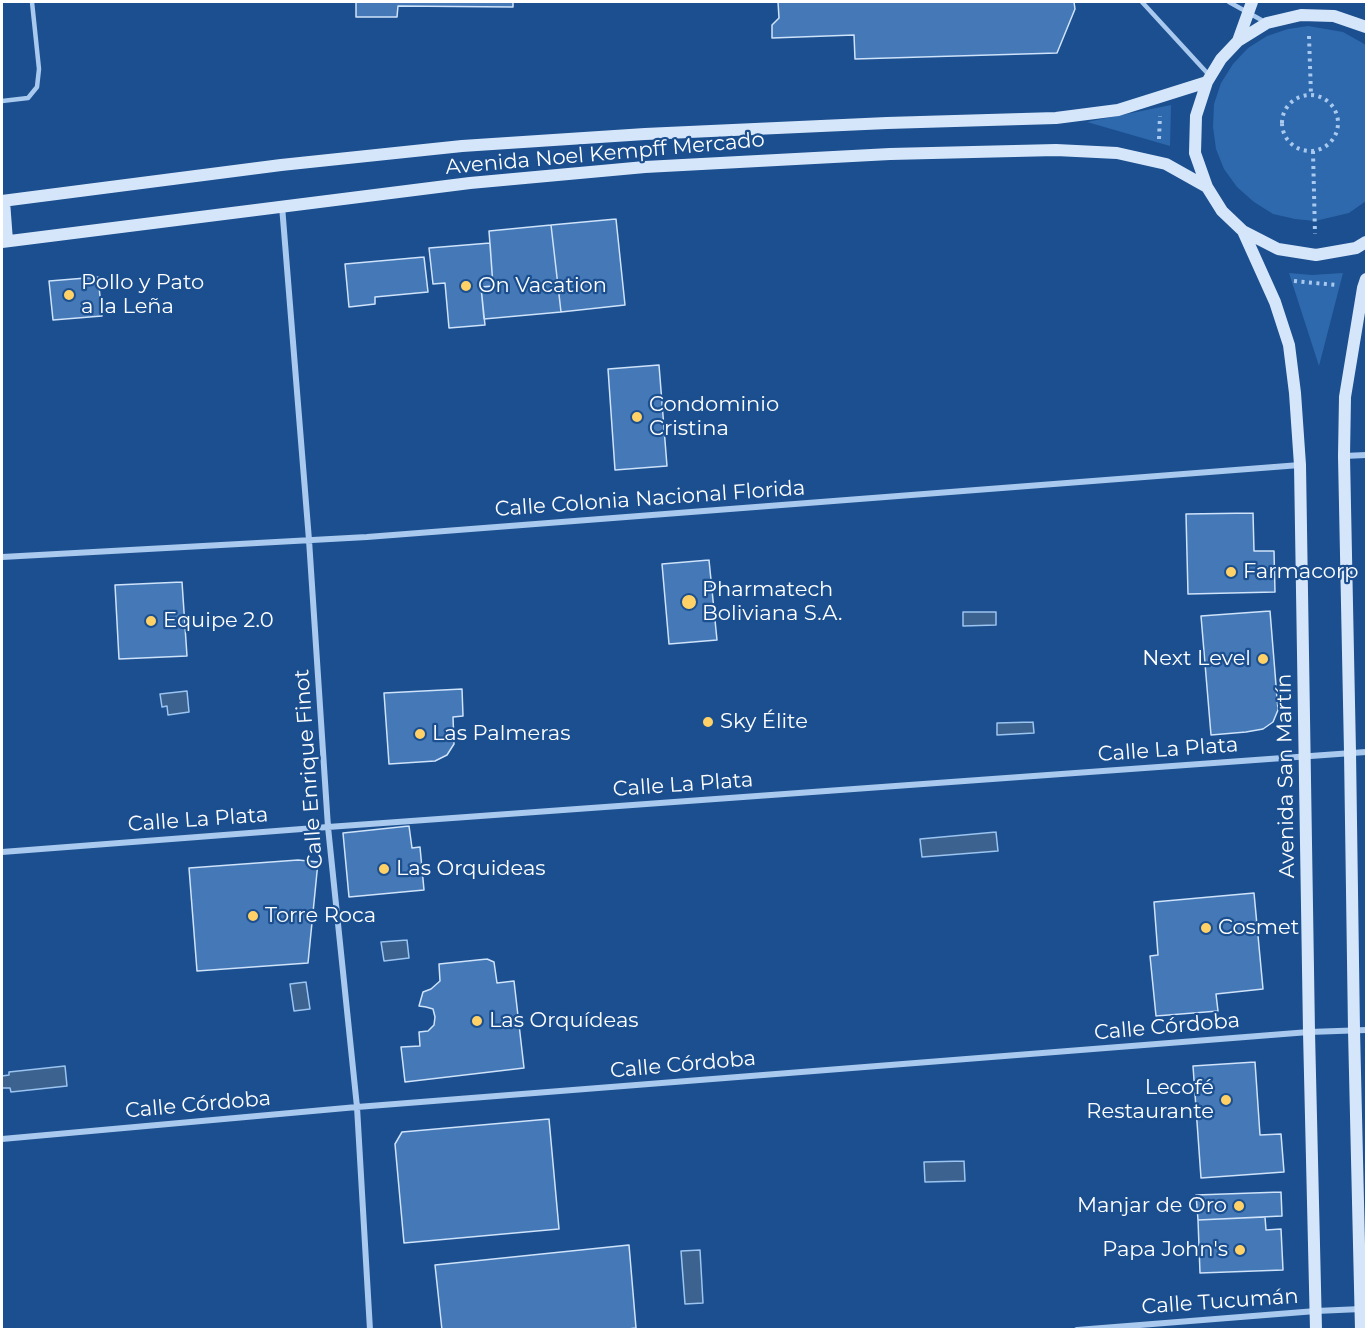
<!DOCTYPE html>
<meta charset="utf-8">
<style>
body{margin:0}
#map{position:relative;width:1368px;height:1331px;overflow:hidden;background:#1b4f8f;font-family:Montserrat,sans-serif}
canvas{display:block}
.frame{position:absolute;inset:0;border:3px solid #fff;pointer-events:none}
</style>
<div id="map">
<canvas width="1368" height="1331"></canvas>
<div class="frame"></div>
</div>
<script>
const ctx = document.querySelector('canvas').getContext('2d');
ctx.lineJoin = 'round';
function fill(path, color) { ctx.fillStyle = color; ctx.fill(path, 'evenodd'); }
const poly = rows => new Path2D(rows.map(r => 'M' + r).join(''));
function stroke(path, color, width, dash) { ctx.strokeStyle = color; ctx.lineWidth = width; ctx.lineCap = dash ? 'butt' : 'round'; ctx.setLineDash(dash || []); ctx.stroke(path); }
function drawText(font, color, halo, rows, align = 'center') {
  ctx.font = font + ' Montserrat,sans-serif'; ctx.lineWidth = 4.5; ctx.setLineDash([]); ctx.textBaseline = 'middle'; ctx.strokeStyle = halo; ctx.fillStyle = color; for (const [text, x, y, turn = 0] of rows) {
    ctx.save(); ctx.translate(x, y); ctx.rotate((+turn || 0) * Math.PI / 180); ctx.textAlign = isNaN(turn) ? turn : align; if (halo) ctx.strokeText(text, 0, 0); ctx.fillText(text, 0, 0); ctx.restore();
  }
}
const green = poly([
 [1308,26,1343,32,1366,45,1366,201,1349,213,1315,221,1295,219,1273,214,1254,202,1237,187,1224,169,1216,149,1213,127,1214,104,1221,83,1233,64,1248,48,1267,36,1288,29],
 [1171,105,1170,146,1087,122],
 [1289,273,1312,275,1343,273,1319,366]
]);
const water = poly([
 [963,612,996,612,996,625,963,626,963,612],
 [187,691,189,712,168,715,167,706,162,707,160,694,187,691],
 [1033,722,1034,733,997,735,997,723,1033,722],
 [996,832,998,851,922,857,920,839,996,832],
 [407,940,409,958,384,961,381,942,407,940],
 [306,982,310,1009,294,1011,290,984,306,982],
 [65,1066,67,1086,11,1092,10,1088,2,1088,2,1076,9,1075,9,1072,65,1066],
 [964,1161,965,1181,925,1182,924,1162,964,1161],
 [700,1250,703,1303,685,1304,681,1251,700,1250]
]);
const building = poly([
 [356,2,513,2,513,7,398,6,397,17,356,17,356,2],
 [778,2,1074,2,1075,9,1057,53,855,59,854,35,772,38,772,25,779,18,778,2],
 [616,219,625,305,561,312,551,225,616,219],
 [551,225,561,312,484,319,481,287,493,286,489,231,551,225],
 [490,243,493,286,481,287,485,325,449,328,445,283,433,284,429,248,490,243],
 [424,257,428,292,375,297,375,304,349,307,345,264,424,257],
 [98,277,102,316,53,320,49,281,98,277],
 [659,365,667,466,615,470,608,369,659,365],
 [1253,513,1254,551,1274,551,1275,592,1188,594,1186,514,1253,513],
 [709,560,717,640,669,644,662,564,709,560],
 [182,582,187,656,119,659,115,585,182,582],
 [1270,611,1278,710,1273,722,1263,729,1246,732,1211,735,1201,616,1270,611],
 [462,689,463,716,453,717,454,744,447,755,435,761,389,764,384,693,462,689],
 [409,826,412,848,420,847,424,890,349,897,343,833,409,826],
 [298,860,318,862,308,963,197,971,189,868,298,860],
 [1254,893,1263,989,1216,994,1218,1011,1156,1016,1150,956,1158,955,1154,902,1254,893],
 [487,959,494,962,497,983,514,981,524,1068,405,1082,401,1047,420,1046,419,1032,428,1031,434,1025,435,1017,433,1009,426,1007,419,1006,423,992,431,989,440,981,439,964,487,959],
 [1255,1062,1260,1135,1281,1134,1284,1172,1201,1178,1193,1066,1255,1062],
 [549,1119,559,1229,404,1243,395,1144,402,1132,549,1119],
 [1281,1192,1282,1216,1198,1220,1196,1195,1281,1192],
 [1265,1217,1266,1230,1281,1229,1283,1270,1200,1273,1198,1220,1265,1217],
 [629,1245,636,1328,620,1330,442,1330,435,1265,629,1245]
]);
const path = poly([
 [1309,36,1311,95],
 '1282 123a28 28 0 1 1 56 0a28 28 0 1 1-56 0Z',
 [1159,139,1160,116],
 [1313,151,1315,234],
 [1294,281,1336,285]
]);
const lane = poly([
 [1142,2,1209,75],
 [1229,2,1265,22],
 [2,101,28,98,37,87,39,69,32,2]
]);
const street = poly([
 [282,206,309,540,328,827,357,1107,370,1330],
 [1344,456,1366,455],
 [2,557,367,537,1300,465],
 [2,852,328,827,1366,752],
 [2,1139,357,1107,1309,1032,1366,1030],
 [1077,1330,1316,1311,1361,1309]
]);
const secondary = poly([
 [1366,27,1334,16,1301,15,1267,23,1238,41,1221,59,1207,82,1196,116,1195,153,1207,187,1222,211,1243,231,1278,249,1316,255,1356,248,1366,242],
 [1238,41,1252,2],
 [2,201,281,165,462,146,645,134,887,123,1056,118,1118,110,1207,82],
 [4,201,7,241],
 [1243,231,1275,302,1289,345,1295,393,1300,465,1309,1032,1316,1330],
 [2,242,470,183,645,167,890,154,1056,150,1117,153,1166,164,1207,187],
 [1361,1330,1354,1030,1350,752,1344,456,1345,397,1363,288,1366,279]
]);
const markers = [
 [466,286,6,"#ffd166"],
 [69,295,6,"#ffd166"],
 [637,417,6,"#ffd166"],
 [1231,572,6,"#ffd166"],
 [689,602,8,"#ffd166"],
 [151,621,6,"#ffd166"],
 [1263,659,6,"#ffd166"],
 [708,722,6,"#ffd166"],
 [420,734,6,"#ffd166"],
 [384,869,6,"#ffd166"],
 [253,916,6,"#ffd166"],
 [1206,928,6,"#ffd166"],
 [477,1021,6,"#ffd166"],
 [1226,1100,6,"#ffd166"],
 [1239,1206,6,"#ffd166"],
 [1240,1250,6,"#ffd166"]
];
const streetNames = [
 ["Avenida Noel Kempff Mercado",605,154,-5],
 ["Calle Colonia Nacional Florida",650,499,-4],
 ["Calle La Plata",1168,750,-4],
 ["Calle Enrique Finot",309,769,-94],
 ["Avenida San Martín",1286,776,-91],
 ["Calle La Plata",683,785,-4],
 ["Calle La Plata",198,820,-4],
 ["Calle Córdoba",1167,1027,-5],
 ["Calle Córdoba",683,1065,-5],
 ["Calle Córdoba",198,1105,-5],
 ["Calle Tucumán",1220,1302,-4]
];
const poiNames = [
 ["Pollo y Pato",81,283],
 ["a la Leña",81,307],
 ["On Vacation",478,286],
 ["Condominio",649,405],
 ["Cristina",649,429],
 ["Farmacorp",1243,572],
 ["Pharmatech",702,590],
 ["Boliviana S.A.",702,614],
 ["Equipe 2.0",163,621],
 ["Next Level",1251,659,"right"],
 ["Sky Élite",720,722],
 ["Las Palmeras",432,734],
 ["Las Orquideas",396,869],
 ["Torre Roca",265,916],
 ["Cosmet",1218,928],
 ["Las Orquídeas",489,1021],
 ["Lecofé",1214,1088,"right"],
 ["Restaurante",1214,1112,"right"],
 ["Manjar de Oro",1227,1206,"right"],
 ["Papa John's",1228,1250,"right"]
];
fill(green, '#2e69ad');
fill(water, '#3c6290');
stroke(water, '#9cc4f0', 1.5);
fill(building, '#4478b7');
stroke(building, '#cfe3fa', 1.5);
stroke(path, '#a9c9ee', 4, [3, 4.5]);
stroke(lane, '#a9c9ee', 4.5);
stroke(street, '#a9c9ee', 6);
stroke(secondary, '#d6e6fa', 12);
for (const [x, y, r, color] of markers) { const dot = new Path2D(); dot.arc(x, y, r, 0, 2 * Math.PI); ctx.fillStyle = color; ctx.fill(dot); stroke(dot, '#1b4f8f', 2); }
drawText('21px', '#fff', '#1b4f8f', streetNames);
drawText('21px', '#fff', '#1b4f8f', poiNames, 'left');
</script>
